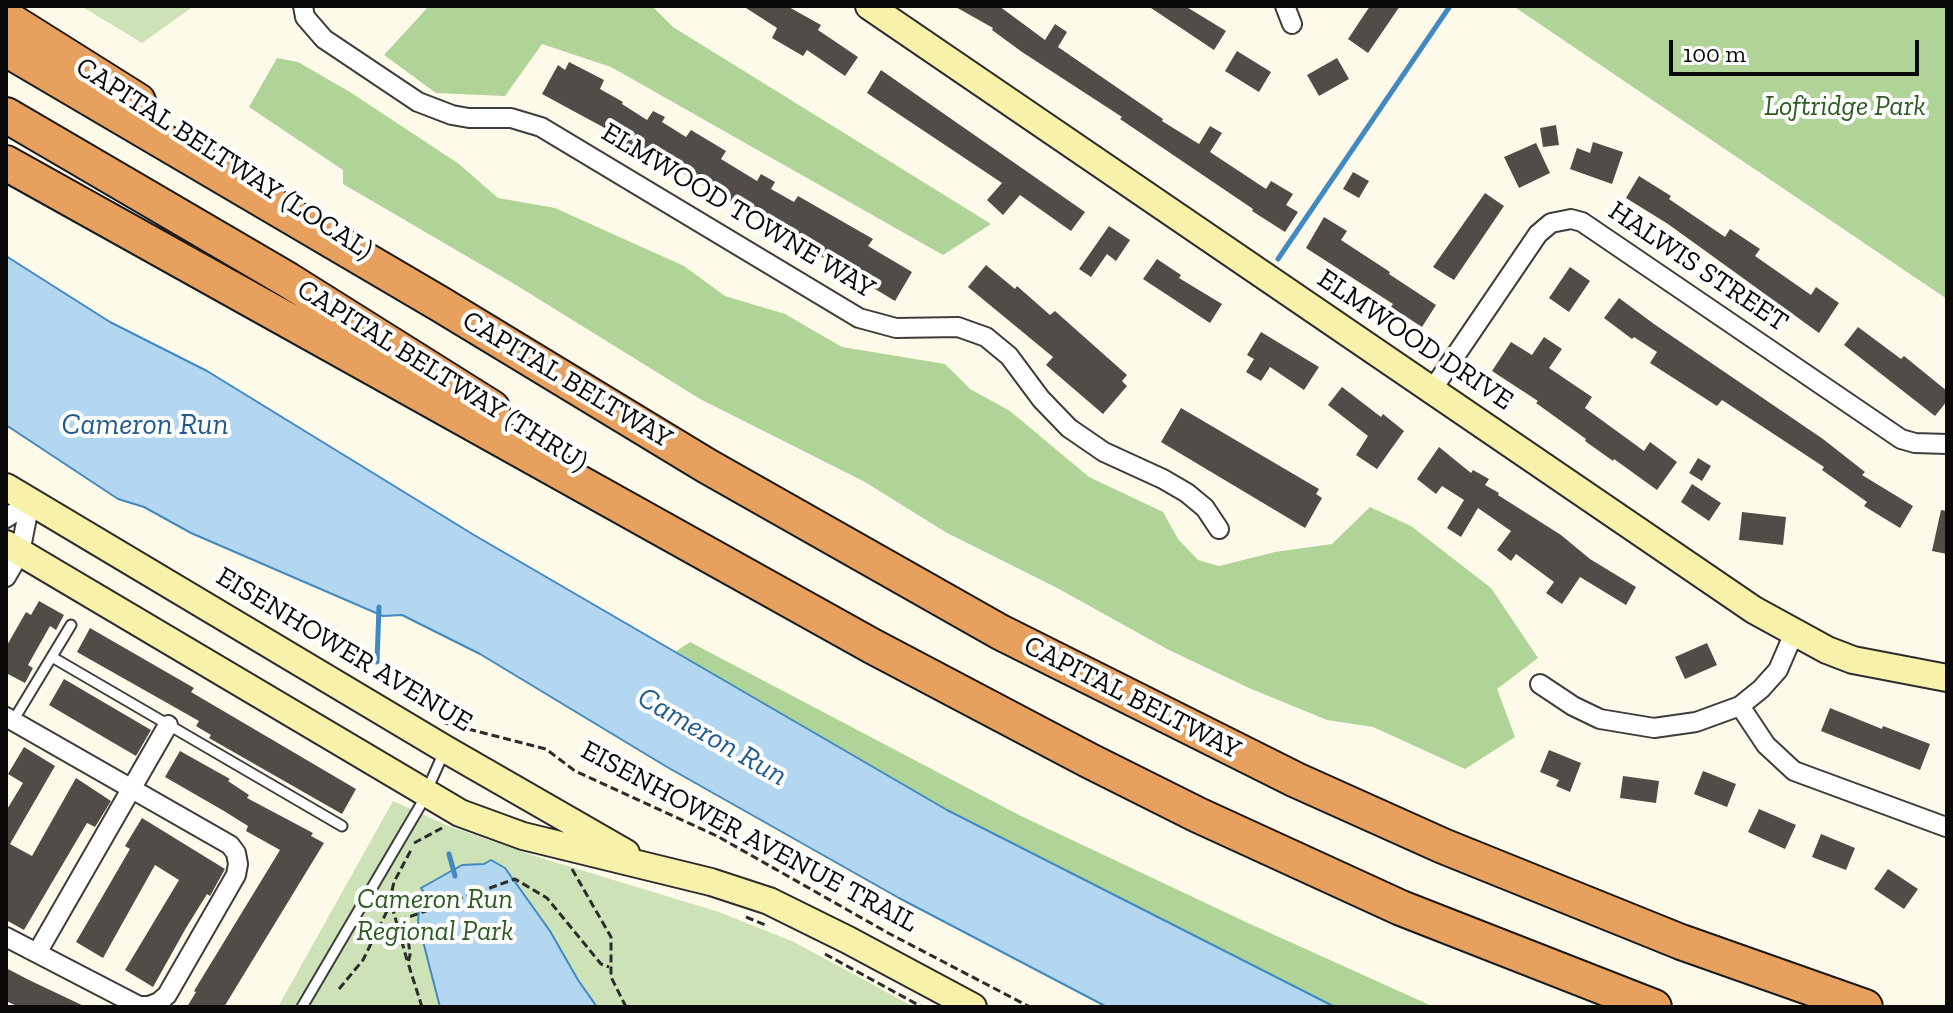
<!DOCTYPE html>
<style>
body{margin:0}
#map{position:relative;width:1953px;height:1013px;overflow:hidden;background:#fdfae9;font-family:"Zilla Slab",serif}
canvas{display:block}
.frame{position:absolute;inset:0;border:8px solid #0a0a0a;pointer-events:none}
.scale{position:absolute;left:1669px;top:40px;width:250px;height:36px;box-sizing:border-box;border:4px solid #0a0a0a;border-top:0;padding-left:10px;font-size:24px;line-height:28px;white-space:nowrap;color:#0a0a0a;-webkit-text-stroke:6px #fff;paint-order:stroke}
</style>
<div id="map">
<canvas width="1953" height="1013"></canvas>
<div class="frame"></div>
<div class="scale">100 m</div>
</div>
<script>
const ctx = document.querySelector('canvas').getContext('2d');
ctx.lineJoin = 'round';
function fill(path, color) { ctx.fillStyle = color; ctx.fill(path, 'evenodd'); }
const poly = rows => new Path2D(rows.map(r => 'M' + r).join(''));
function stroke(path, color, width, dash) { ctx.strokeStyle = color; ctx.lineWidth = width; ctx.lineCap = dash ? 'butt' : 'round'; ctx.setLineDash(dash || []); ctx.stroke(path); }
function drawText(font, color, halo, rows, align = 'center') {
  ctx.font = font + ' "Zilla Slab",serif'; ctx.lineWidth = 8; ctx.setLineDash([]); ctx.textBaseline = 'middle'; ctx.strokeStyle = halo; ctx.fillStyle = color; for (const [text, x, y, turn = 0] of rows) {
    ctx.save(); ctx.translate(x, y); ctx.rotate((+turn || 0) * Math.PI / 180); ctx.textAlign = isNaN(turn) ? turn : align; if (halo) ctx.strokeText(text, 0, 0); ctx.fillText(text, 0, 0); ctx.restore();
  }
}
const green = poly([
 [81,6,194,6,142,43],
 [393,801,446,825,538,857,719,912,794,942,914,1007,278,1007]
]);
const forest = poly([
 [429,6,652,6,673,27,991,224,943,255,611,67,542,44,505,96,436,93,384,55],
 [1513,6,1947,6,1947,299],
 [277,58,298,62,350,92,459,164,498,198,555,208,684,266,725,296,785,314,842,347,945,364,970,389,1010,411,1089,477,1163,512,1178,539,1198,560,1219,566,1275,552,1332,544,1370,507,1411,526,1491,588,1538,658,1497,689,1515,737,1465,769,1373,727,1327,720,1249,688,1167,649,1059,589,947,533,865,482,700,399,516,285,343,184,343,170,249,107],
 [690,642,1019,815,1248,923,1434,1007,1335,1007,947,810,675,652]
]);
const water = poly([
 [6,256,110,322,207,371,474,535,947,810,1335,1007,1107,1007,899,898,667,767,480,654,402,615,383,616,191,533,144,507,118,499,6,425,6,256],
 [491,860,505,868,550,931,578,980,597,1007,440,1007,418,922,419,906,425,894,421,888,462,865,484,864,491,860]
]);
const stream = poly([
 [1278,259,1450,6],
 [377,662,379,607],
 [449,854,455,876]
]);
const building = poly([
 [743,6,787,6,821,25,818,30,858,57,845,76,807,50,803,56,772,38,777,28],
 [954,6,999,6,1045,40,1055,24,1067,32,1058,47,1163,119,1162,121,1199,144,1210,126,1222,133,1210,152,1266,189,1271,181,1293,194,1286,205,1298,212,1285,232,1252,211,1253,209,1120,119,1122,117,1022,52,992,30,993,28],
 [1148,6,1185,6,1226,31,1214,50],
 [1370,6,1400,6,1368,53,1348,39],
 [1237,51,1271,72,1259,92,1225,71],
 [1337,58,1349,79,1319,96,1307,75],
 [569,62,604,80,600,89,623,102,622,104,647,120,653,111,665,117,662,122,686,137,691,130,726,151,721,159,757,181,761,174,775,182,771,189,794,202,798,196,873,239,868,246,912,272,895,301,663,161,658,168,622,145,625,139,542,94,558,65,565,70],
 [881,70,1085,212,1071,231,1020,195,1003,215,987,200,1002,183,867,93],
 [1556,125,1559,145,1543,147,1540,128],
 [1593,142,1623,152,1612,184,1570,169,1577,148,1590,153],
 [1536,143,1550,173,1519,188,1504,157],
 [1353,172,1369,181,1359,198,1343,189],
 [1639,176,1671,196,1669,199,1725,237,1730,229,1760,249,1755,256,1811,295,1816,287,1839,303,1819,333,1668,224,1626,198],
 [1485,193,1504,206,1454,280,1433,267],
 [1324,217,1347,231,1341,240,1390,272,1389,274,1436,305,1422,327,1391,307,1393,304,1306,248],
 [1109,226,1130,240,1116,261,1107,254,1091,277,1079,269],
 [1157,259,1181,275,1179,278,1222,304,1210,323,1143,279],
 [986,265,1015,289,1017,286,1050,315,1055,311,1127,375,1122,381,1127,386,1103,414,1046,365,1053,357,968,287],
 [1570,267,1590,281,1569,312,1549,298],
 [1619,298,1654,324,1823,439,1865,472,1862,475,1913,506,1900,528,1864,506,1867,502,1822,470,1824,467,1722,400,1717,406,1650,363,1657,352,1634,337,1632,339,1604,318],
 [1858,327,1901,359,1904,356,1947,391,1947,401,1935,416,1844,345],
 [1261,332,1319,367,1304,390,1270,367,1261,381,1246,372,1254,359,1247,355],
 [1544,337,1562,349,1549,368,1592,397,1585,408,1644,451,1650,442,1677,462,1657,490,1614,459,1613,461,1585,441,1586,439,1536,403,1538,401,1492,371,1511,342,1532,355],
 [1342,387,1381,417,1383,414,1404,431,1377,469,1356,455,1368,436,1328,405],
 [1181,408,1319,489,1316,494,1322,498,1305,528,1161,442],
 [1439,447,1471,473,1473,470,1489,479,1485,485,1499,493,1498,495,1561,535,1590,559,1636,587,1626,605,1580,577,1562,604,1546,593,1554,582,1516,554,1511,561,1497,550,1511,531,1478,508,1461,537,1447,528,1464,500,1442,486,1436,494,1417,479],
 [1698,458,1711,466,1702,481,1689,473],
 [1692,484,1721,503,1709,521,1681,502],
 [1941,510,1947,511,1947,554,1932,551],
 [1742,512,1786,517,1783,545,1739,540],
 [39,601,64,615,56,630,50,626,28,665,33,668,25,683,6,673,6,647,26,612,31,615],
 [90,628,194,688,191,692,356,789,342,814,209,738,211,735,196,726,199,721,77,652],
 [1707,643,1717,665,1685,679,1675,657],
 [64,679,151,730,136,756,49,705],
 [1830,708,1882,729,1883,726,1930,744,1920,770,1821,731],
 [24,747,55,766,10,844,32,856,76,778,111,801,95,827,87,823,24,930,6,920,6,811,23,783,8,774],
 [1549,750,1581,763,1570,792,1556,786,1559,780,1540,772],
 [180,751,230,779,228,781,249,795,247,798,313,833,311,836,324,843,224,1007,187,1007,196,992,194,991,280,850,246,831,248,826,224,811,165,777],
 [1703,771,1736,784,1727,807,1694,794],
 [1623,776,1659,781,1656,803,1620,798],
 [1759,809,1796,825,1785,849,1748,832],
 [142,818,225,869,210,896,207,894,186,928,153,987,125,970,179,880,155,865,103,958,76,942,130,849,125,846],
 [1821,834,1855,848,1846,870,1812,857],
 [1888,869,1918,889,1904,909,1874,889],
 [6,968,29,980,86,1007,19,1007,6,1001]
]);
const path = poly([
 [445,723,546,749,575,771,717,836,890,934,1030,1007],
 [414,843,442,828],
 [572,869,611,937,611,977,626,1007],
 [746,917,768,926],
 [825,954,922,1007],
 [407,960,390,899,394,882,411,850],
 [339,989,363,960,391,903],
 [422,1007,408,963,410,955,406,918,515,879,547,898,601,964,609,967]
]);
const lane = poly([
 [52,657,342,826],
 [13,721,71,625],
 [302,1007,420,806,444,752]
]);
const street = poly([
 [303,6,305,17,324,39,418,102,452,115,469,118,511,118,541,127,859,318,896,328,958,327,986,337,1009,356,1041,399,1069,428,1104,452,1163,479,1187,493,1205,508,1219,529],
 [1285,6,1292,24],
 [1432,390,1538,234,1551,223,1571,219,1582,222,1901,439,1915,443,1947,444],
 [6,518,30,502],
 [6,577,20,553,30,502],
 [1540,684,1573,706,1600,719,1654,728,1696,722,1740,706,1761,689,1778,670,1794,633],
 [1740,706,1766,745,1794,771,1946,827],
 [6,717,230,845,236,853,238,864,236,875,167,995,159,1002,149,1006,139,1006,6,937],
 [37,953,168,725]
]);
const secondary = poly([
 [869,6,1754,610,1827,650,1853,660,1947,678],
 [6,487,445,749,626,853],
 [6,544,460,813,523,836,711,882,769,901,848,940,973,1007]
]);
const highway = poly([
 [6,18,138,101],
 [6,49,440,304,707,466,1000,632,1296,780,1443,846,1681,942,1865,1007],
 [6,115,288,280,492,408],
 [6,163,872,646,1090,761,1198,815,1401,908,1654,1007]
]);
const parkNames = [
 ["Loftridge Park",1845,107],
 ["Cameron Run",435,900],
 ["Regional Park",435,932]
];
const streetNames = [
 ["CAPITAL BELTWAY (LOCAL)",224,159,33],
 ["ELMWOOD TOWNE WAY",738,211,31],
 ["HALWIS STREET",1698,267,34],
 ["ELMWOOD DRIVE",1415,340,34],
 ["CAPITAL BELTWAY (THRU)",442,376,32],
 ["CAPITAL BELTWAY",567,380,31],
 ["EISENHOWER AVENUE",344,650,31],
 ["CAPITAL BELTWAY",1132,698,27],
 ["EISENHOWER AVENUE TRAIL",749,837,28]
];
const waterNames = [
 ["Cameron Run",145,425],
 ["Cameron Run",712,737,30]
];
fill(green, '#cde3b7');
fill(forest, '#b0d398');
fill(water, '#b3d7f0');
stroke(water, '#4189c0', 2);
stroke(stream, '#4189c0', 5);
fill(building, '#524c48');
stroke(lane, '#3d3d3d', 13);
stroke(street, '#3d3d3d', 22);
stroke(secondary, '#2c2c2c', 30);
stroke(highway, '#1b1b1b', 38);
stroke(path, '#2c2c2c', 3, [8, 4]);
stroke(lane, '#fff', 9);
stroke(street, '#fff', 18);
stroke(secondary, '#f7f1aa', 26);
stroke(highway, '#e7a05e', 34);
drawText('italic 28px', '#2c5b22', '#fff', parkNames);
drawText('28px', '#0a0a0a', '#fff', streetNames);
drawText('italic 30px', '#205b8f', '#fff', waterNames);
</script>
